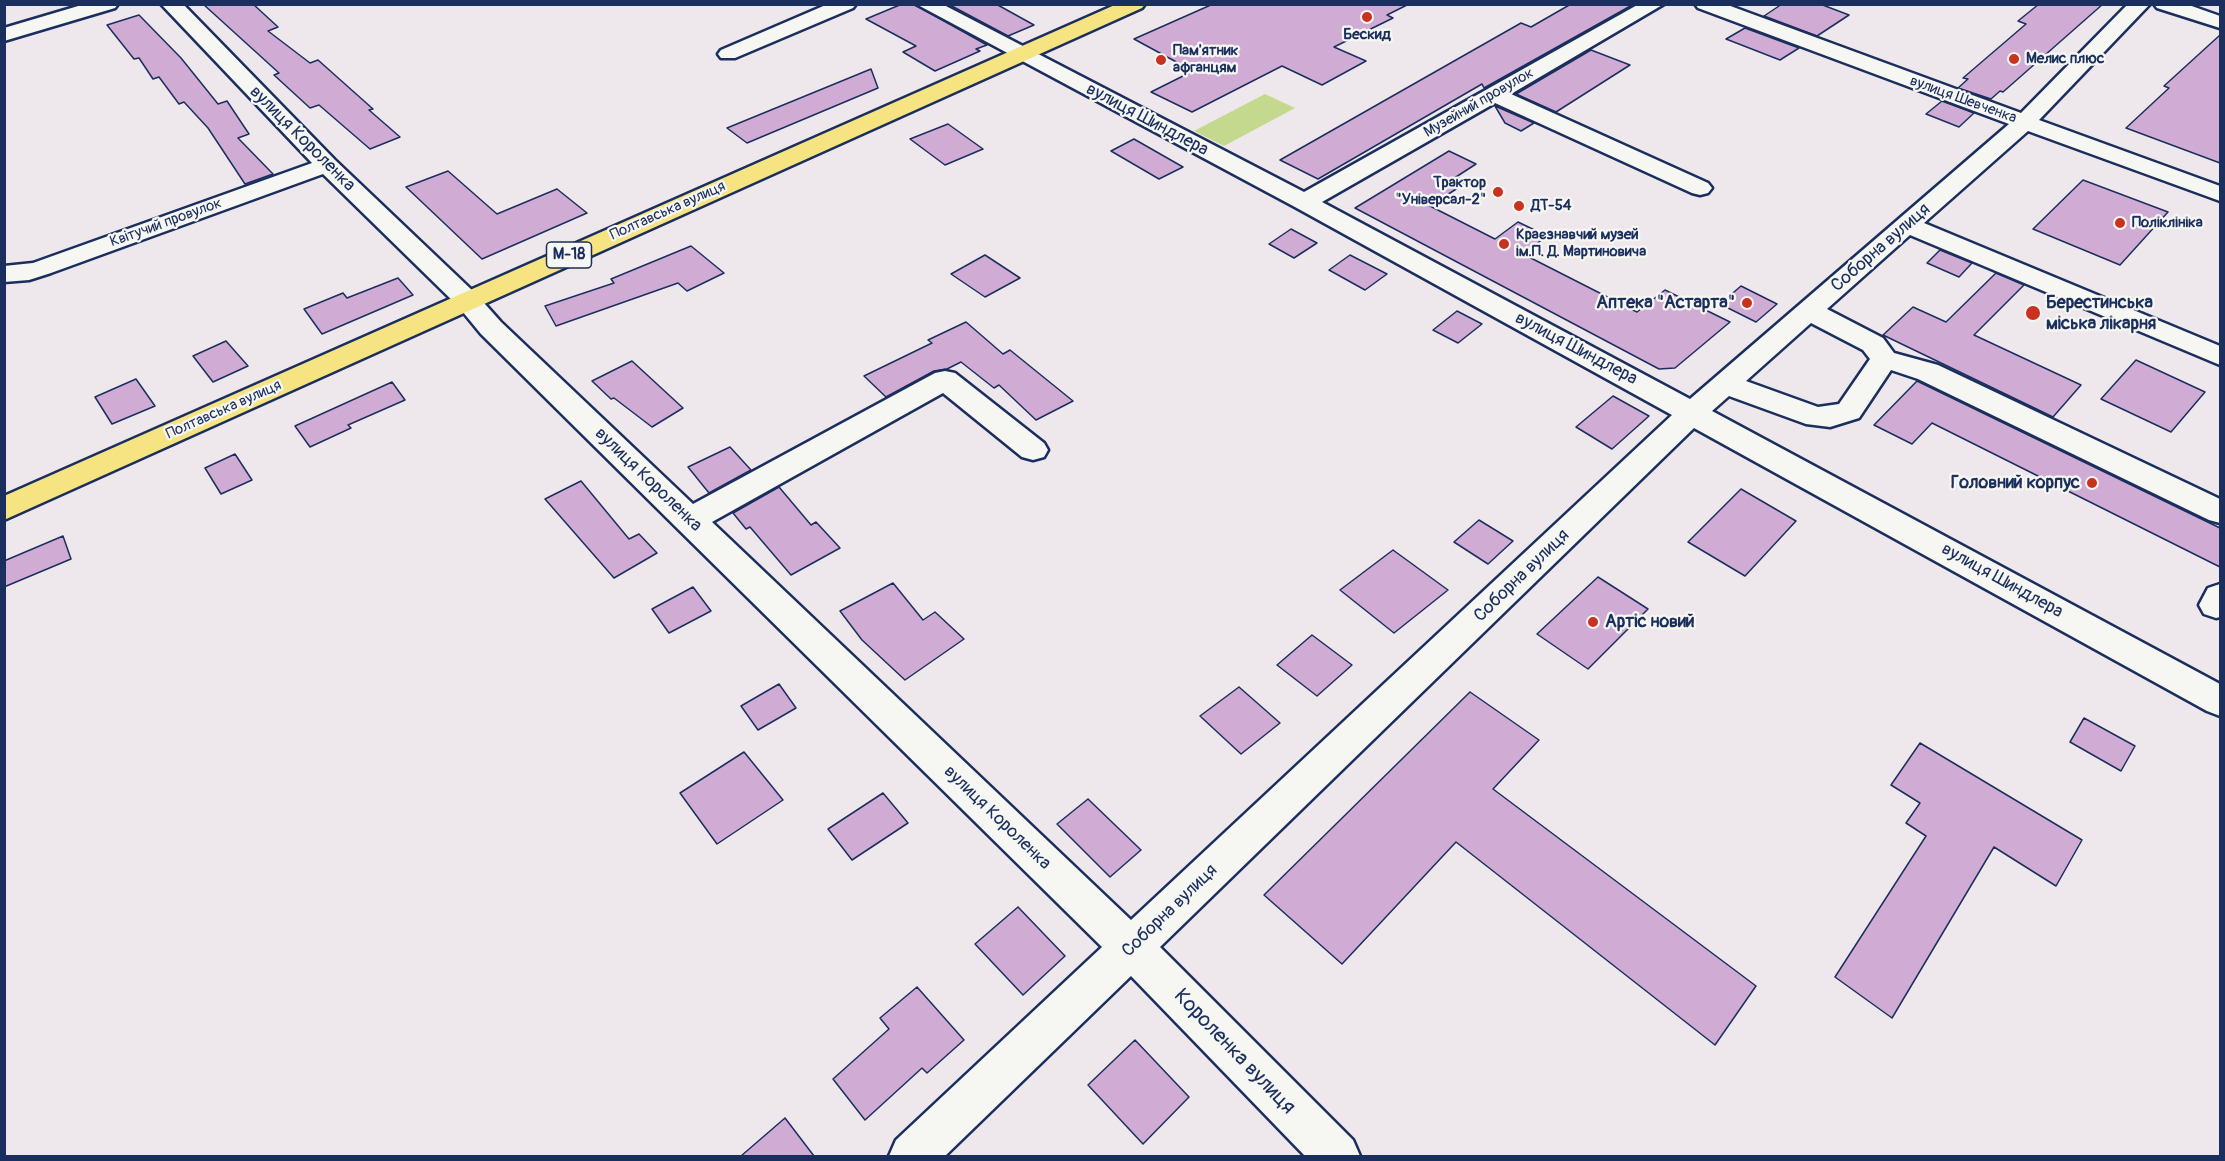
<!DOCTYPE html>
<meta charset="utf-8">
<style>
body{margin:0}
#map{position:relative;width:2225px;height:1161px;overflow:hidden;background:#eee7ec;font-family:Pangolin,sans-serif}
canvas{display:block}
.frame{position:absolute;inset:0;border:6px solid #1b2f5e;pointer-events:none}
</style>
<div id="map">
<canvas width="2225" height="1161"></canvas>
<div class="frame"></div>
</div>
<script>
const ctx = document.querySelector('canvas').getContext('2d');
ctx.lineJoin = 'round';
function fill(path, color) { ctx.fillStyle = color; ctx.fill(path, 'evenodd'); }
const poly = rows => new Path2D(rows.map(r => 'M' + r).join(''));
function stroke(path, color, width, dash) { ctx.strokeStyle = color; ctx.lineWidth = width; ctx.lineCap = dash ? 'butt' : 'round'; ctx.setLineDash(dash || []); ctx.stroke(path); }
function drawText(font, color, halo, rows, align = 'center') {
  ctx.font = font + ' Pangolin,sans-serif'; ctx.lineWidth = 4.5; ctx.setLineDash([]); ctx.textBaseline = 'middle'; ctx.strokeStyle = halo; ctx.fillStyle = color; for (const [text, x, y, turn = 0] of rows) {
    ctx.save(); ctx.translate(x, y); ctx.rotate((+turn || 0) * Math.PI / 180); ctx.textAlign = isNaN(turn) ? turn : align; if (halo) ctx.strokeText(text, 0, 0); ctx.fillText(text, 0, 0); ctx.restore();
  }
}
const green = poly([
 [1265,94,1295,108,1224,146,1194,131]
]);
const building = poly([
 [203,4,253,4,278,27,268,31,310,63,318,60,373,109,369,110,400,137,370,149,319,105,310,108,274,75,279,73,203,4],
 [902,4,914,4,987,45,976,49,980,51,935,71,903,52,916,46,866,19,902,4],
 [948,4,996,4,1034,25,1008,36,948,4],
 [1213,4,1409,4,1387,15,1393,18,1334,47,1366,61,1322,85,1282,66,1192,112,1151,92,1193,71,1134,39,1213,4],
 [1571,4,1634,4,1484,88,1482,84,1318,179,1280,160,1521,23,1531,27,1571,4],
 [1782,4,1820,4,1849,15,1817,36,1764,16,1782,4],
 [2039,4,2103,4,2003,92,2000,91,1991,99,1958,88,1968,79,1963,78,2026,24,2018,21,2039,4],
 [139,15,181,58,218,104,227,101,249,134,238,138,273,174,245,184,208,128,184,102,179,104,159,77,153,79,139,58,134,59,107,25,139,15],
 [1745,28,1799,48,1780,60,1726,39,1745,28],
 [2220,35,2220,163,2126,128,2169,88,2164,86,2220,35],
 [1591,50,1630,65,1556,112,1516,94,1591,50],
 [871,69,878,88,747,143,727,128,871,69],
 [1942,101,1974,113,1959,127,1926,114,1942,101],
 [1495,106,1534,123,1521,131,1505,123,1495,106],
 [948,124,983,149,945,165,910,139,948,124],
 [1134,139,1183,167,1159,179,1111,151,1134,139],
 [1449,151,1476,164,1456,177,1467,182,1430,206,1495,239,1518,222,1547,236,1523,254,1637,312,1665,290,1730,322,1675,368,1659,369,1355,208,1449,151],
 [448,171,497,214,557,189,587,213,482,259,406,187,448,171],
 [2083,180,2168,212,2120,265,2033,229,2083,180],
 [1291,229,1317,243,1294,258,1269,244,1291,229],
 [691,246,724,273,687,291,678,283,556,326,545,306,614,283,611,279,691,246],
 [1940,250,1972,263,1959,277,1927,263,1940,250],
 [985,255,1020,278,985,297,951,274,985,255],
 [1350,255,1387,274,1365,290,1329,270,1350,255],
 [1996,273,2024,285,1974,335,2081,385,2053,417,1883,335,1913,307,1946,322,1996,273],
 [398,278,413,295,322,334,304,309,343,293,347,298,398,278],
 [1741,286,1777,304,1756,322,1720,304,1741,286],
 [1457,311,1482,324,1458,343,1433,330,1457,311],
 [966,322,1003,354,1010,350,1073,401,1036,420,999,385,994,388,961,362,947,369,934,371,886,397,864,376,932,343,928,340,966,322],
 [226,341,248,366,213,382,193,356,226,341],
 [2136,360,2205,392,2171,432,2101,399,2136,360],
 [632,361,683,408,652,427,614,398,611,399,592,381,632,361],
 [136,379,155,406,112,424,95,397,136,379],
 [1917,381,2220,528,2220,567,1932,423,1912,444,1874,425,1917,381],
 [392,382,405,400,348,425,351,428,310,447,295,426,392,382],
 [1613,396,1649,416,1612,449,1576,427,1613,396],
 [730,447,751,470,709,493,688,467,730,447],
 [235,454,252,480,221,494,205,468,235,454],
 [581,481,629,539,639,534,657,553,614,578,545,499,581,481],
 [779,487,811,525,816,522,840,548,791,575,750,527,746,529,733,513,779,487],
 [1741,489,1796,521,1745,576,1688,542,1741,489],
 [1479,520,1513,541,1488,564,1454,542,1479,520],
 [63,536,71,559,4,587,4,561,63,536],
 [1393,550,1448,590,1394,633,1340,590,1393,550],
 [1598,577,1648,609,1588,669,1537,634,1598,577],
 [893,583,923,620,935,612,964,639,905,680,862,640,840,611,893,583],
 [693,587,711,611,669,633,652,609,693,587],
 [1312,635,1352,665,1317,696,1277,665,1312,635],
 [779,684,796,708,758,730,741,706,779,684],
 [1239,687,1280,723,1241,754,1200,716,1239,687],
 [1470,692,1539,740,1493,789,1756,986,1715,1045,1456,842,1342,964,1264,895,1470,692],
 [2084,718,2135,746,2121,771,2070,742,2084,718],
 [1920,743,2082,840,2056,886,1994,847,1892,1018,1835,977,1926,836,1906,823,1920,803,1891,785,1920,743],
 [744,752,783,800,717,844,680,793,744,752],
 [883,793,908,823,852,860,828,829,883,793],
 [1088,799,1141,850,1110,877,1057,824,1088,799],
 [1018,907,1065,956,1023,995,975,944,1018,907],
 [917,987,964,1040,927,1073,922,1068,865,1120,833,1079,889,1029,880,1018,917,987],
 [1135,1040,1189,1097,1143,1144,1088,1085,1135,1040],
 [785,1118,814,1156,741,1156,785,1118]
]);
const minor = poly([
 [85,4,118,4,115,8,4,41,4,28,85,4],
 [161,4,183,4,335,160,476,294,501,322,693,504,935,373,945,371,955,373,1044,443,1048,450,1044,457,1033,460,1022,457,943,393,712,522,1131,920,1672,415,1295,207,916,4,942,4,1304,192,1639,4,1664,4,1511,94,1708,183,1712,188,1708,193,1700,195,1692,193,1495,103,1322,202,1690,399,2009,124,1698,8,1695,4,1725,4,2021,113,2128,4,2150,4,2039,120,2220,186,2220,201,2028,131,1924,223,2220,346,2220,365,1910,235,1827,309,1883,338,1894,353,1938,365,2220,499,2220,523,2209,520,1918,379,1891,370,1859,418,1830,427,1806,424,1729,396,1712,411,2220,684,2220,716,2207,711,1694,428,1160,947,1353,1140,1360,1156,1305,1156,1131,976,945,1156,889,1156,896,1140,1102,947,678,529,481,334,458,306,323,174,51,273,29,280,4,282,4,266,33,263,312,163,161,4],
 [1811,323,1863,350,1870,359,1839,404,1818,407,1746,381,1811,323],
 [828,4,856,4,853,8,735,58,721,58,718,54,721,50,828,4],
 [2154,4,2186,4,2220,16,2220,28,2157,8,2154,4],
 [2220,584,2220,617,2216,618,2204,614,2199,605,2208,588,2220,584]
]);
const highway = poly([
 [1117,4,1145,4,1142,8,4,520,4,496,1117,4]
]);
const markers = [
 [1367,17,6,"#c8321e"],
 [2014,59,6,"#c8321e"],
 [1161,60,6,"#c8321e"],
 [1498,192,6,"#c8321e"],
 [1519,206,6,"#c8321e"],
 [2120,223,6,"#c8321e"],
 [1504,244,6,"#c8321e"],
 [1747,303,6,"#c8321e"],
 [2033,313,8,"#c8321e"],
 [2092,483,6,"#c8321e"],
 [1593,622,6,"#c8321e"]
];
const farPoinames = [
 ["Бескид",1367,35,"center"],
 ["Пам'ятник",1173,51],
 ["афганцям",1173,68],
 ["Мелис плюс",2026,59],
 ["Трактор",1486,183,"right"],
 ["\"Універсал-2\"",1486,200,"right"],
 ["ДТ-54",1531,206],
 ["Поліклініка",2132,223],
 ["Краєзнавчий музей",1516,235],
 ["ім.П. Д. Мартиновича",1516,252]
];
const farStreetnames = [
 ["вулиця Шевченка",1963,100,20],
 ["Музейний провулок",1479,103,-30],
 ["Полтавська вулиця",668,211,-24],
 ["Квітучий провулок",166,223,-20],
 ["Полтавська вулиця",224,410,-24]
];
const shields = [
 [569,255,45]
];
const shieldNames = [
 ["М-18",569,255]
];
const streetNames = [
 ["вулиця Шиндлера",1147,120,28],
 ["вулиця Короленка",302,139,45],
 ["Соборна вулиця",1881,248,-41],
 ["вулиця Шиндлера",1576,349,28],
 ["вулиця Короленка",648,480,44],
 ["Соборна вулиця",1522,576,-44],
 ["вулиця Шиндлера",2002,581,29],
 ["вулиця Короленка",997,818,44],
 ["Соборна вулиця",1170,911,-44]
];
const poiNames = [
 ["Аптека \"Астарта\"",1735,303],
 ["Берестинська",2046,303,"left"],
 ["міська лікарня",2046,324,"left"],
 ["Головний корпус",2080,483],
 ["Артіс новий",1605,622,"left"]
];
const nearStreetnames = [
 ["Короленка вулиця",1234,1052,46]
];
fill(green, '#c4d98e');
fill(building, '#d0acd5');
stroke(building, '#1b2f5e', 1.5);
stroke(minor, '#1b2f5e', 5);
stroke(highway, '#1b2f5e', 5);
fill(minor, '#f6f6f2');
fill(highway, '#f6e381');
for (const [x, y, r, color] of markers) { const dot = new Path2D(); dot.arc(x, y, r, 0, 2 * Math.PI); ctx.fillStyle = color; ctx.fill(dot); stroke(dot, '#f6f6f2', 2); }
drawText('bold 15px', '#1b2f5e', '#f6f6f2', farPoinames, 'left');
drawText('15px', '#1b2f5e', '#f6f6f2', farStreetnames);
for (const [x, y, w] of shields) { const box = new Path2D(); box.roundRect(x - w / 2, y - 13, w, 26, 4.5); ctx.fillStyle = '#f6f6f2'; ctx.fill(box); stroke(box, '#1b2f5e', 1.5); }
drawText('bold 16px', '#1b2f5e', null, shieldNames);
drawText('18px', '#1b2f5e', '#f6f6f2', streetNames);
drawText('bold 18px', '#1b2f5e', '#f6f6f2', poiNames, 'right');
drawText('21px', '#1b2f5e', '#f6f6f2', nearStreetnames);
</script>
